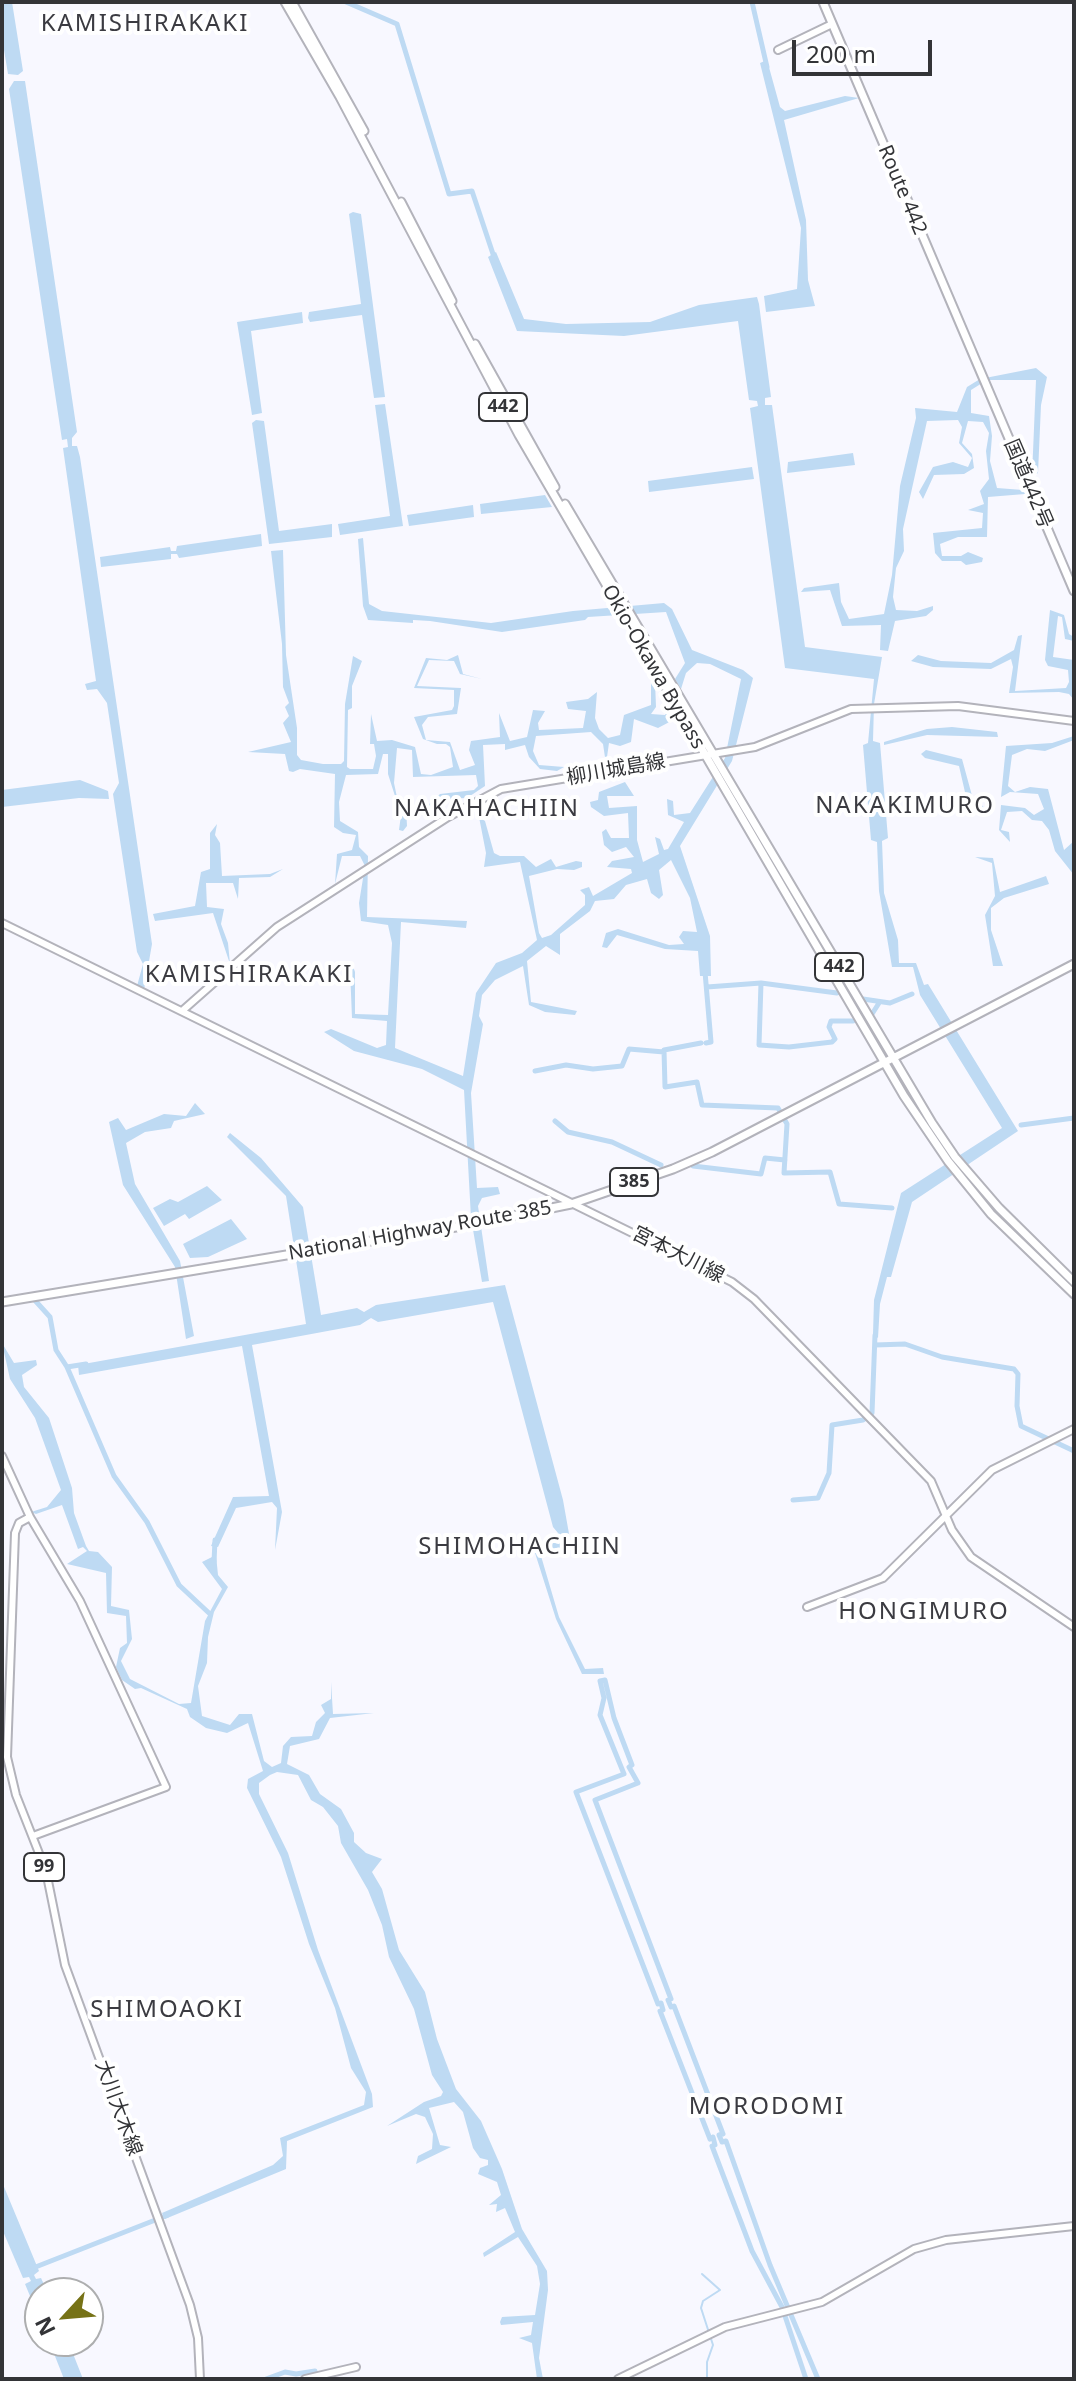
<!DOCTYPE html>
<meta charset="utf-8">
<style>
body{margin:0}
#map{position:relative;width:1076px;height:2381px;overflow:hidden;background:#f8f8ff;font-family:"Noto Sans",sans-serif}
canvas{display:block}
.frame{position:absolute;inset:0;border:4px solid #333437;pointer-events:none}
.north{position:absolute;left:24px;top:2277px;width:80px;height:80px;box-sizing:border-box;background:#fff;border:2px solid #adaeaf;border-radius:50%;rotate:244deg;font-size:22px;font-weight:700;line-height:32px;text-align:center;color:#333437}
.north::after{content:'';display:block;margin:auto;width:28px;height:36px;background:#767216;clip-path:polygon(50% 0,100% 100%,50% 72%,0 100%)}
.scale{position:absolute;left:792px;top:40px;width:140px;height:36px;box-sizing:border-box;border:4px solid #333437;border-top:0;padding-left:10px;font-size:24px;line-height:28px;white-space:nowrap;color:#333437;-webkit-text-stroke:6px #fff;paint-order:stroke}
</style>
<div id="map">
<canvas width="1076" height="2381"></canvas>
<div class="frame"></div>
<div class="north">N</div>
<div class="scale">200 m</div>
</div>
<script>
const ctx = document.querySelector('canvas').getContext('2d');
ctx.lineJoin = 'round';
function fill(path, color) { ctx.fillStyle = color; ctx.fill(path, 'evenodd'); }
const poly = rows => new Path2D(rows.map(r => 'M' + r).join(''));
function stroke(path, color, width, dash) { ctx.strokeStyle = color; ctx.lineWidth = width; ctx.lineCap = dash ? 'butt' : 'round'; ctx.setLineDash(dash || []); ctx.stroke(path); }
function drawText(font, color, halo, rows, align = 'center') {
  ctx.font = font + ' "Noto Sans","Noto Sans JP",sans-serif'; ctx.lineWidth = 8; ctx.setLineDash([]); ctx.textBaseline = 'middle'; ctx.strokeStyle = halo; ctx.fillStyle = color; for (const [text, x, y, turn = 0] of rows) {
    ctx.save(); ctx.translate(x, y); ctx.rotate((+turn || 0) * Math.PI / 180); ctx.textAlign = isNaN(turn) ? turn : align; if (halo) ctx.strokeText(text, 0, 0); ctx.fillText(text, 0, 0); ctx.restore();
  }
}
const water = poly([
 [2,2,12,2,23,71,18,75,8,74,2,38],
 [767,60,780,107,785,111,845,96,859,98,784,120,806,220,808,280,815,306,766,312,764,296,797,289,801,228,760,63],
 [14,81,25,81,77,432,72,438,72,446,77,446,80,457,152,944,144,990,137,986,143,964,137,952,113,794,119,783,107,703,97,689,87,690,85,684,96,681,63,448,68,447,67,439,62,440,9,89],
 [353,212,361,214,385,397,374,398,362,315,310,322,308,318,309,312,361,304,349,214],
 [496,252,524,319,566,324,650,322,699,305,757,297,759,304,771,397,765,398,765,405,772,405,805,647,882,657,874,704,873,741,880,743,888,838,882,841,884,893,898,940,899,963,916,963,924,985,928,984,1018,1131,912,1202,891,1277,887,1277,880,1304,878,1338,873,1334,874,1300,901,1193,1002,1128,920,995,913,967,892,967,879,891,877,842,871,840,863,745,868,743,874,679,785,668,750,408,758,406,757,401,749,400,738,321,624,336,517,331,488,257],
 [302,312,303,323,251,331,262,413,252,415,237,322],
 [1036,368,1047,377,1041,405,1038,473,1032,476,1036,380,987,380,971,390,971,413,989,416,992,436,990,461,997,488,1023,490,1025,494,988,497,987,537,958,537,940,544,942,556,961,556,968,552,983,558,982,562,966,565,961,561,942,561,935,553,933,533,982,528,983,513,968,510,984,504,980,491,989,479,986,451,989,433,983,422,968,421,962,443,972,454,974,468,964,474,934,475,923,499,919,492,933,467,953,462,968,467,972,458,959,443,962,427,958,420,927,421,903,529,904,551,896,568,893,597,896,610,917,611,933,606,933,610,926,616,895,621,888,651,880,650,881,625,842,626,830,590,801,592,804,588,839,583,841,602,849,619,884,614,892,575,900,486,916,418,915,408,957,412,967,387,980,379],
 [385,404,403,526,340,535,338,524,390,516,375,405],
 [256,420,264,421,279,531,332,524,332,537,269,544,252,423],
 [853,453,855,465,787,473,788,462],
 [752,467,754,479,649,492,648,481],
 [545,495,552,507,481,514,480,504],
 [473,505,474,517,409,526,407,515],
 [261,534,262,546,179,558,177,554,171,554,171,559,101,567,100,557,170,547,171,551,176,551,177,546],
 [358,539,363,538,369,604,382,611,491,623,573,611,664,603,672,609,692,650,743,670,753,678,732,761,680,846,710,936,711,976,700,976,698,951,665,949,617,935,607,948,602,947,606,933,618,929,669,945,684,944,679,937,683,931,697,932,690,898,671,860,659,870,663,895,659,899,651,893,647,879,626,885,614,899,595,901,590,911,560,934,560,955,546,946,527,961,531,1002,577,1011,575,1015,545,1012,529,1005,523,966,495,980,482,995,479,1016,483,1024,471,1093,477,1188,498,1187,500,1194,482,1198,478,1206,489,1281,482,1282,471,1218,464,1090,422,1069,354,1051,324,1032,331,1029,377,1048,386,1045,387,1021,352,1018,350,969,353,966,355,972,355,1014,388,1015,392,943,388,925,361,921,359,903,365,866,360,856,342,856,335,884,337,854,352,850,356,835,343,833,334,827,335,774,300,769,293,772,289,771,285,754,248,752,291,742,283,723,289,716,285,707,289,703,283,687,282,644,271,551,283,550,286,655,297,728,297,755,301,760,323,764,341,764,344,761,345,704,353,656,362,661,352,686,352,708,348,710,347,767,350,769,373,769,376,756,374,744,370,744,371,714,377,741,392,740,415,747,421,774,431,775,453,767,450,747,446,744,437,744,423,739,414,717,452,710,454,706,454,690,414,688,426,658,447,660,458,655,463,674,482,679,460,674,454,661,429,660,417,686,461,688,457,714,428,717,422,725,426,740,450,742,460,770,475,765,469,750,471,741,500,737,499,713,510,741,527,737,533,710,545,711,538,723,539,730,583,728,586,711,568,709,566,702,588,699,597,692,595,718,599,729,608,738,620,735,624,715,651,705,651,674,655,681,656,707,651,714,665,715,669,709,677,718,658,728,634,719,631,742,620,746,609,743,606,764,603,744,591,732,536,736,533,751,539,765,564,767,557,771,540,769,529,757,525,745,505,750,505,744,483,745,485,786,467,798,440,799,430,810,426,807,440,794,474,790,478,786,476,775,413,777,412,750,397,748,394,783,398,802,406,807,407,826,403,831,399,830,401,815,388,774,388,754,383,754,378,774,346,775,339,802,340,821,358,832,359,847,368,856,367,917,467,921,466,928,401,922,395,1048,463,1076,476,993,496,963,522,953,537,940,520,862,484,867,486,853,479,817,485,821,494,853,500,856,524,856,536,867,551,859,556,867,576,861,582,862,582,867,574,870,557,869,529,876,539,933,542,938,551,935,585,905,585,895,580,890,589,887,593,896,632,873,631,869,607,867,612,861,634,857,626,847,612,852,604,845,602,832,606,829,611,838,629,838,628,813,604,816,591,807,590,802,598,800,599,792,625,782,634,796,607,796,609,808,637,806,637,840,643,862,659,854,655,837,660,839,664,850,668,849,684,822,668,815,667,799,673,801,674,815,690,813,725,758,741,679,710,664,697,663,686,673,681,689,675,679,685,663,666,612,588,617,585,620,502,632,430,621,413,620,413,623,368,620,363,606],
 [1050,610,1064,615,1069,634,1074,637,1074,641,1065,639,1062,617,1058,616,1053,657,1074,660,1074,700,1069,694,1059,692,1009,693,1013,667,1011,659,991,669,933,667,911,661,918,655,941,661,991,663,1014,650,1018,636,1022,635,1015,691,1066,688,1069,682,1068,670,1048,666,1045,660],
 [952,727,997,732,998,737,927,735,884,745,884,742,927,729],
 [1074,736,1074,740,1045,751,1027,749,1012,755,1008,786,1015,792,1030,787,1048,789,1064,850,1074,841,1074,875,1055,851,1049,830,1042,821,1032,820,1022,811,1007,812,1001,830,1009,832,1010,842,999,830,1001,805,1025,808,1034,815,1044,809,1038,794,1010,792,1001,797,1006,746,1052,743],
 [926,750,962,759,974,803,983,806,984,811,970,814,959,766,925,758,921,754],
 [80,780,108,791,109,799,79,798,2,807,2,790],
 [217,824,215,835,220,843,222,876,270,874,283,869,270,877,239,878,238,899,233,883,206,883,207,907,224,909,221,924,228,943,230,964,213,913,155,921,153,914,195,906,201,872,210,869,210,833],
 [975,857,993,858,1000,892,1046,876,1049,884,1004,898,991,908,991,930,1003,966,993,966,985,915,995,896,992,863],
 [195,1103,205,1114,174,1121,171,1128,145,1132,126,1143,135,1184,180,1261,194,1336,186,1339,175,1267,123,1185,109,1122,118,1118,126,1130,164,1114,186,1116],
 [230,1133,261,1158,303,1207,321,1315,357,1308,364,1312,376,1305,505,1285,563,1500,571,1545,541,1556,559,1617,585,1669,603,1668,604,1674,582,1674,556,1619,535,1553,558,1533,553,1527,493,1302,378,1322,371,1318,360,1325,252,1345,282,1512,275,1550,277,1508,272,1502,236,1508,218,1547,211,1546,233,1497,269,1496,242,1346,79,1375,78,1365,306,1324,286,1196,227,1137],
 [207,1186,222,1200,189,1219,185,1214,164,1226,153,1208,170,1199,178,1202],
 [231,1219,247,1239,208,1257,190,1258,183,1244],
 [2,1343,14,1363,36,1360,37,1365,22,1375,24,1387,49,1418,72,1488,74,1513,86,1546,89,1551,98,1552,112,1567,111,1606,129,1610,132,1639,121,1661,130,1679,179,1704,191,1703,205,1621,222,1589,202,1562,216,1555,218,1575,228,1587,214,1612,208,1637,207,1663,198,1686,202,1716,230,1725,239,1714,252,1714,264,1761,272,1767,281,1763,283,1746,291,1737,312,1736,316,1722,325,1713,321,1705,331,1699,331,1682,333,1714,374,1713,330,1718,319,1739,290,1746,287,1764,309,1775,320,1794,341,1809,354,1833,354,1842,366,1853,382,1859,372,1872,382,1889,399,1950,425,1992,437,2039,456,2089,481,2121,502,2169,522,2229,547,2271,548,2290,539,2358,543,2379,537,2379,532,2343,519,2338,531,2335,533,2322,501,2325,500,2322,502,2317,535,2315,540,2284,537,2266,518,2237,484,2257,483,2253,515,2232,505,2208,496,2212,497,2204,489,2205,501,2195,497,2182,478,2174,480,2168,488,2165,488,2160,480,2158,473,2148,463,2112,454,2102,429,2108,440,2145,451,2147,416,2164,418,2156,432,2149,433,2134,425,2117,416,2114,387,2126,424,2102,441,2096,443,2092,432,2075,414,2009,389,1957,382,1925,368,1890,341,1843,338,1826,323,1807,311,1800,298,1775,277,1772,270,1775,259,1783,259,1794,288,1853,318,1950,372,2094,373,2107,287,2141,286,2169,165,2219,162,2213,273,2165,283,2156,280,2138,364,2105,366,2092,351,2068,335,2008,309,1944,281,1857,247,1788,248,1779,263,1771,248,1723,227,1733,206,1728,190,1717,187,1709,141,1688,135,1689,122,1680,116,1667,120,1648,127,1643,126,1616,107,1613,106,1573,67,1564,87,1551,83,1547,78,1549,62,1505,36,1514,31,1512,47,1507,61,1490,35,1418,10,1379],
 [2,2182,39,2271,34,2275,36,2279,41,2278,48,2293,40,2293,40,2320,25,2284,31,2281,29,2277,23,2278,2,2229],
 [49,2341,68,2341,83,2379,64,2379]
]);
const stream = poly([
 [702,2274,720,2290,703,2301,701,2308,713,2345,707,2362,707,2379]
]);
const canal = poly([
 [346,2,397,24,449,194,472,191,494,257],
 [752,2,767,67],
 [705,972,711,1042,706,1043],
 [761,983,759,1045,789,1047,832,1042,835,1039,829,1027,831,1021,853,1021],
 [707,987,761,983,837,993],
 [863,999,890,1003,912,994],
 [872,1014,879,1003],
 [701,1043,664,1050,665,1087,697,1082,702,1105,778,1108,787,1124,784,1173,830,1172,839,1204,892,1208],
 [535,1071,566,1065,593,1069,622,1066,629,1049,664,1052],
 [555,1121,568,1132,612,1142,661,1165],
 [1021,1125,1074,1118],
 [693,1166,761,1174,765,1158,785,1160],
 [31,1296,50,1317,56,1350,67,1367,114,1476,147,1522,179,1585,210,1614],
 [875,1345,905,1344,942,1357,1014,1369,1018,1374,1017,1406,1021,1426,1074,1451],
 [67,1367,86,1364],
 [793,1500,818,1498,829,1473,832,1425,863,1420,872,1413,875,1335],
 [214,1562,215,1540],
 [33,2268,168,2215],
 [266,2379,285,2372,296,2374,315,2371],
 [806,2379,782,2307,752,2251,712,2146,715,2145,713,2137,710,2139,660,2011,663,2010,661,2003,658,2004,576,1792,624,1774,600,1715,604,1698,600,1681,605,1680,614,1718,632,1765,629,1767,638,1783,595,1800,671,1999,668,2000,671,2007,674,2006,723,2134,719,2135,722,2142,726,2141,770,2265,818,2379]
]);
const secondary = poly([
 [778,50,832,24],
 [2,923,732,1282,754,1299,931,1481,952,1530,971,1557,1074,1627],
 [182,1011,277,927,448,817,501,789,755,747,851,709,958,706,1074,721],
 [807,1607,883,1578,992,1470,1074,1429],
 [305,2379,356,2367],
 [618,2379,725,2327,822,2302,914,2249,946,2240,1074,2226]
]);
const primary = poly([
 [2,1456,30,1517,80,1601,166,1787,33,1836],
 [30,1517,19,1523,15,1533,7,1757,16,1795,46,1871,65,1965,190,2305,198,2338,200,2379]
]);
const highway = poly([
 [285,2,340,97,519,435,904,1096,948,1161,991,1214,1074,1294],
 [292,2,364,131],
 [823,2,1074,591],
 [401,202,452,301],
 [475,344,555,487],
 [565,504,932,1123,955,1157,999,1208,1074,1282],
 [2,1302,468,1225,571,1204,673,1169,712,1152,1074,964]
]);
const shields = [
 [503,407,48],
 [839,967,48],
 [634,1182,48],
 [44,1867,40]
];
const shieldNames = [
 ["442",503,407],
 ["442",839,967],
 ["385",634,1182],
 ["99",44,1867]
];
const streetNames = [
 ["Route 442",902,190,67],
 ["国道442号",1028,484,67],
 ["Okio-Okawa Bypass",653,667,60],
 ["柳川城島線",616,770,-10],
 ["National Highway Route 385",420,1231,-10],
 ["宮本大川線",678,1255,27],
 ["大川大木線",118,2108,70]
];
const quarterNames = [
 ["KAMISHIRAKAKI",145,24],
 ["NAKAKIMURO",905,806],
 ["NAKAHACHIIN",487,809],
 ["KAMISHIRAKAKI",249,975],
 ["SHIMOHACHIIN",520,1547],
 ["HONGIMURO",924,1612],
 ["SHIMOAOKI",167,2010],
 ["MORODOMI",767,2107]
];
fill(water, '#bedaf3');
stroke(stream, '#bedaf3', 2);
stroke(canal, '#bedaf3', 5);
stroke(secondary, '#b3b3bb', 10);
stroke(primary, '#b3b3bb', 10);
stroke(highway, '#b3b3bb', 11);
stroke(secondary, '#fff', 6);
stroke(primary, '#fff', 6);
stroke(highway, '#fff', 7);
for (const [x, y, w] of shields) { const box = new Path2D(); box.roundRect(x - w / 2, y - 14, w, 28, 6); ctx.fillStyle = '#fff'; ctx.fill(box); stroke(box, '#333437', 2); }
drawText('bold 18px', '#333437', null, shieldNames);
drawText('20px', '#333437', '#fff', streetNames);
ctx.letterSpacing = '2px';
drawText('24px', '#3b3b41', '#fff', quarterNames);
ctx.letterSpacing = '0px';
</script>
